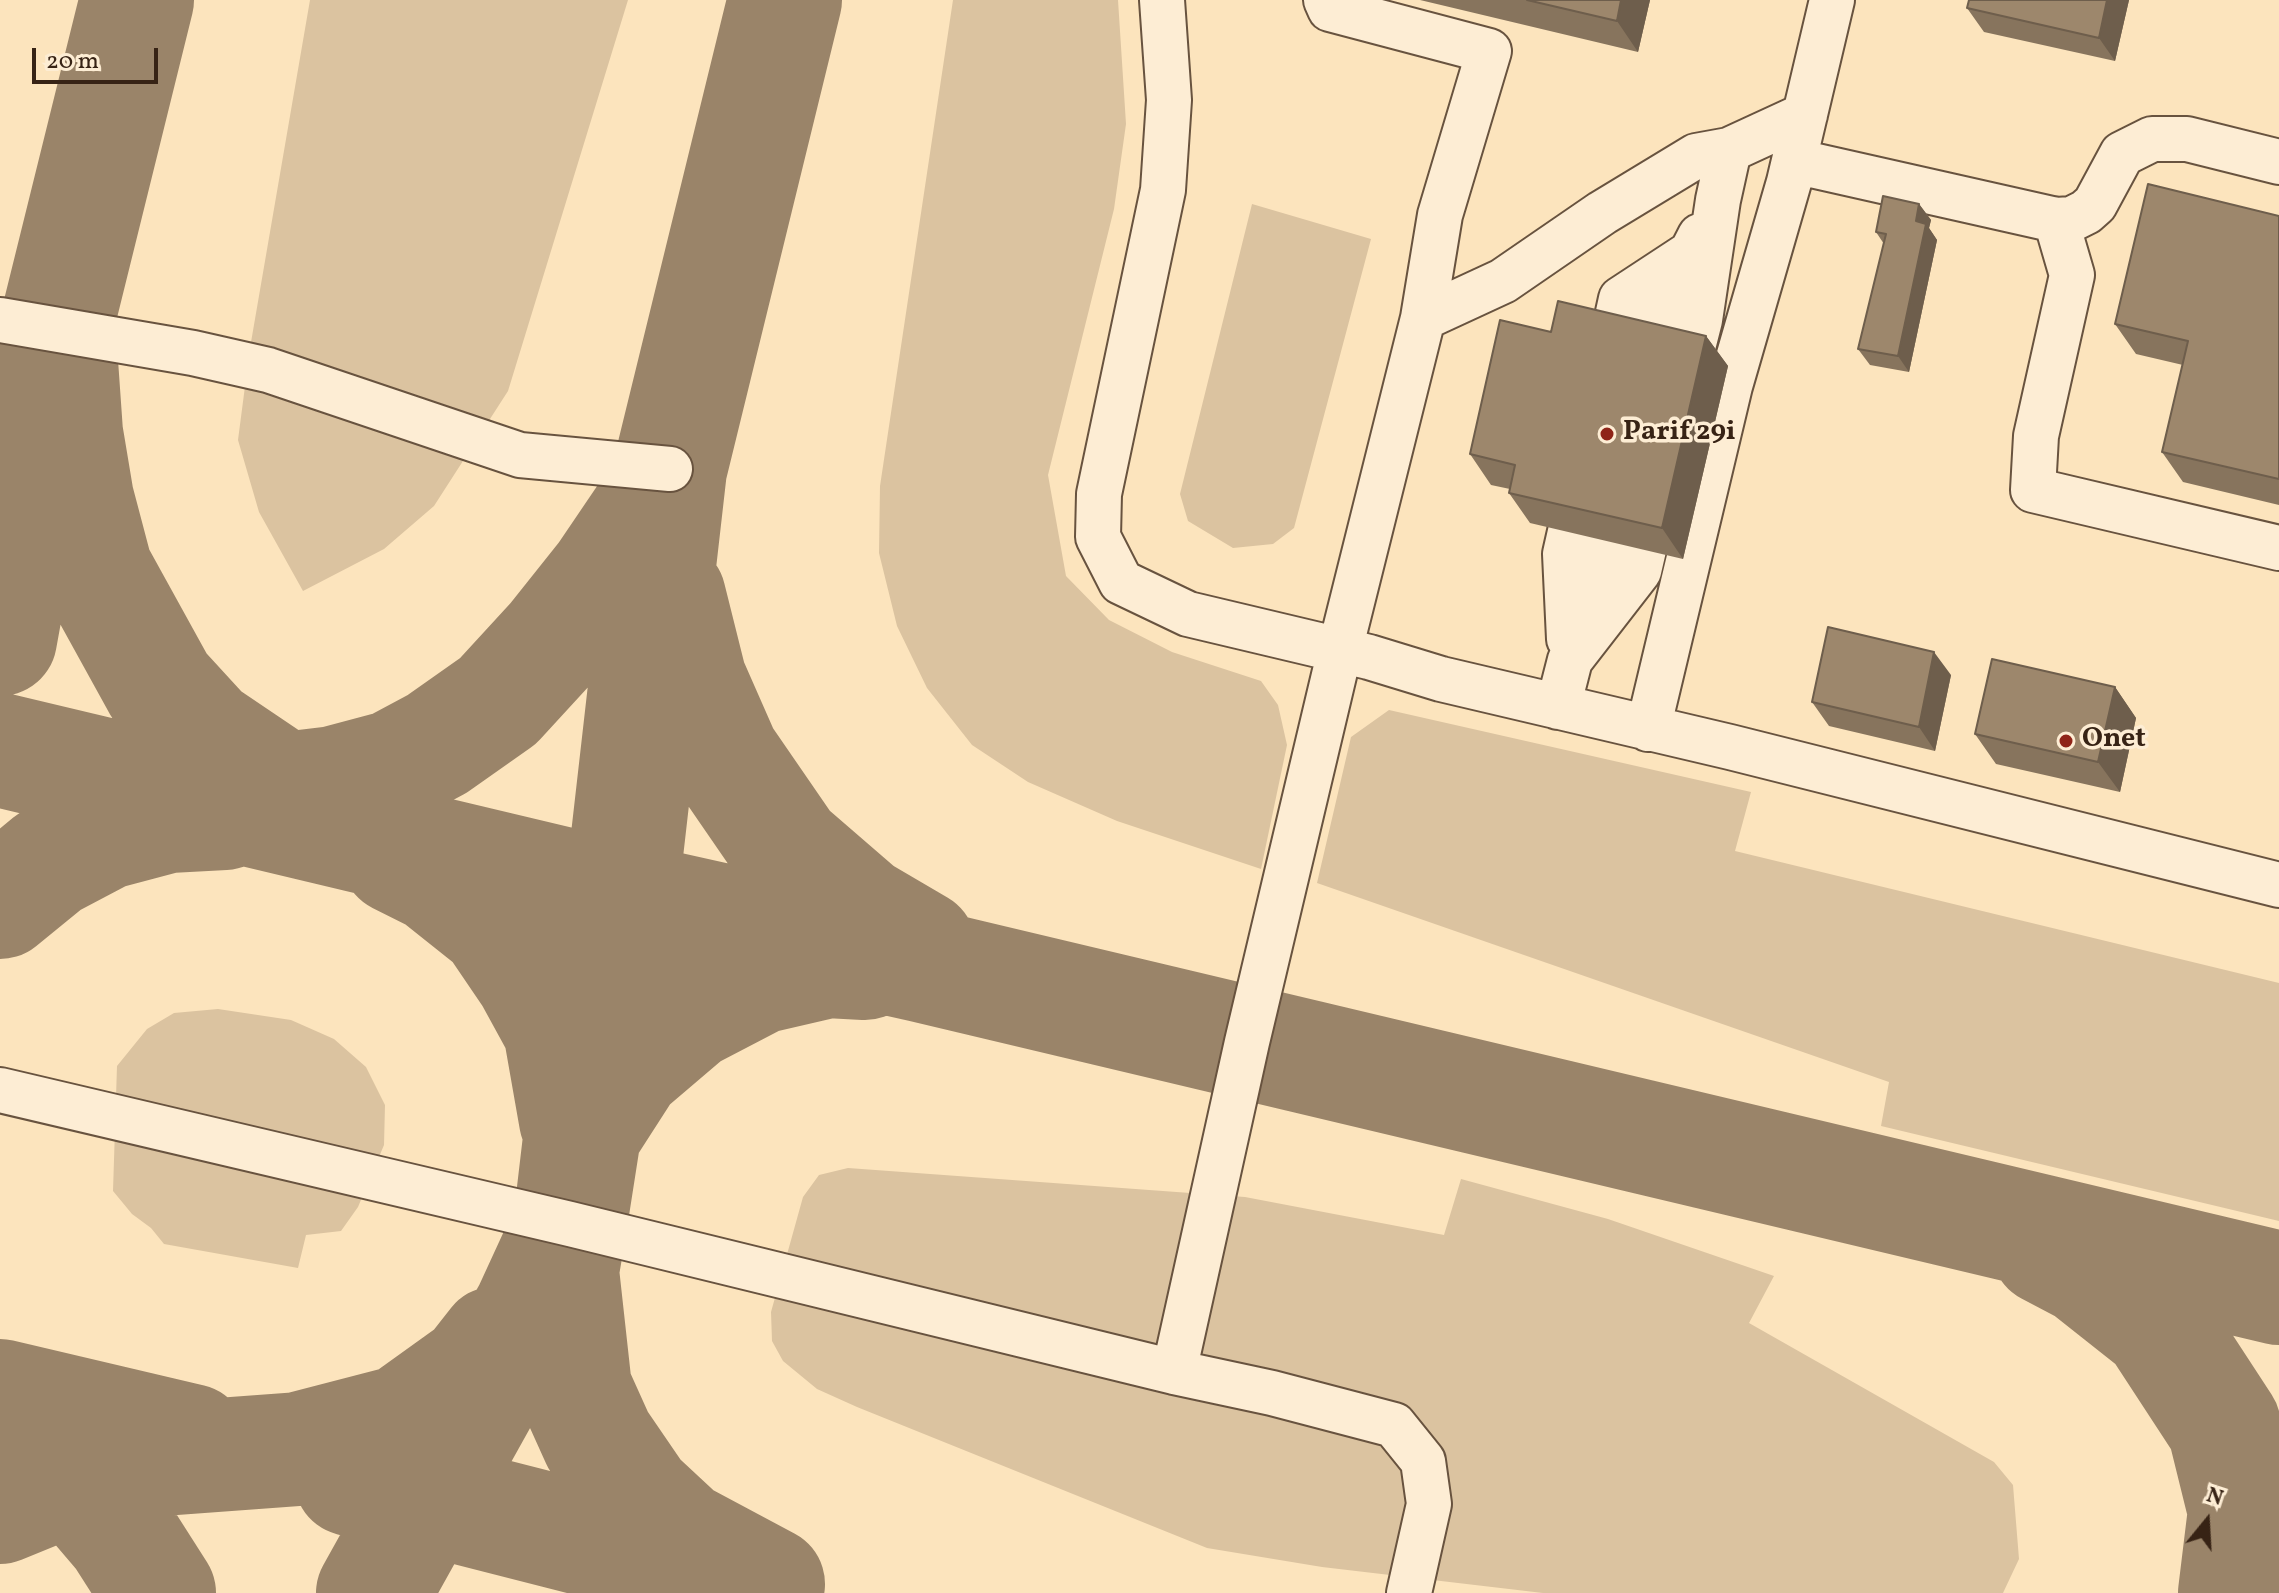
<!DOCTYPE html>
<style>
body{margin:0}
#map{position:relative;width:2279px;height:1593px;overflow:hidden;background:#fce4bd;font-family:Vollkorn,serif}
canvas{display:block}
.north{position:absolute;left:2167px;top:1481px;width:80px;height:80px;-webkit-text-stroke:6px #fdedd4;paint-order:stroke;rotate:18deg;font-size:22px;font-weight:700;line-height:32px;text-align:center;color:#372315}
.north::after{content:'';display:block;margin:auto;width:28px;height:36px;background:#372315;clip-path:polygon(50% 0,100% 100%,50% 72%,0 100%)}
.scale{position:absolute;left:32px;top:48px;width:126px;height:36px;box-sizing:border-box;border:4px solid #372315;border-top:0;padding-left:10px;font-size:24px;line-height:28px;white-space:nowrap;color:#372315;-webkit-text-stroke:6px #fdedd4;paint-order:stroke}
</style>
<div id="map">
<canvas width="2279" height="1593"></canvas>
<div class="north">N</div>
<div class="scale">20 m</div>
</div>
<script>
const ctx = document.querySelector('canvas').getContext('2d');
ctx.lineJoin = 'round';
function fill(path, color) { ctx.fillStyle = color; ctx.fill(path, 'evenodd'); }
const poly = rows => new Path2D(rows.map(r => 'M' + r).join(''));
function stroke(path, color, width, dash) { ctx.strokeStyle = color; ctx.lineWidth = width; ctx.lineCap = dash ? 'butt' : 'round'; ctx.setLineDash(dash || []); ctx.stroke(path); }
function drawText(font, color, halo, rows, align = 'center') {
  ctx.font = font + ' Vollkorn,serif'; ctx.lineWidth = 7; ctx.setLineDash([]); ctx.textBaseline = 'middle'; ctx.strokeStyle = halo; ctx.fillStyle = color; for (const [text, x, y, turn = 0] of rows) {
    ctx.save(); ctx.translate(x, y); ctx.rotate((+turn || 0) * Math.PI / 180); ctx.textAlign = isNaN(turn) ? turn : align; if (halo) ctx.strokeText(text, 0, 0); ctx.fillText(text, 0, 0); ctx.restore();
  }
}
const green = poly([
 [310,0,628,0,508,391,434,506,384,549,303,591,259,512,238,440,250,348],
 [953,0,1118,0,1126,124,1114,209,1048,475,1066,576,1109,620,1172,652,1261,681,1278,705,1287,745,1261,869,1117,821,1028,782,972,745,927,688,897,626,879,553,880,486],
 [1252,204,1371,239,1294,528,1273,544,1233,548,1188,521,1180,494],
 [1389,710,1751,792,1735,851,2279,983,2279,1221,1881,1126,1889,1082,1317,883,1351,737],
 [218,1009,291,1020,334,1039,366,1067,385,1105,384,1145,358,1207,341,1231,306,1235,298,1268,164,1244,151,1228,132,1214,113,1191,117,1066,147,1029,174,1013],
 [848,1168,1245,1197,1444,1235,1461,1179,1608,1219,1774,1276,1749,1323,1994,1462,2013,1485,2019,1559,2003,1593,1543,1593,1322,1567,1207,1548,857,1407,817,1389,783,1361,772,1341,771,1312,803,1197,819,1175]
]);
const taxiway = poly([
 [58,319,66,433,77,499,96,571,160,687,204,735,284,789,309,801],
 [17,387,58,319,137,0],
 [669,597,690,681,723,756,787,849,861,913,919,947],
 [0,639,41,413],
 [0,750,621,898,921,965,2279,1288],
 [246,788,284,789,334,783,394,767,437,744,498,701,554,640,605,576,645,517,661,487],
 [398,857,436,876,495,923,531,976,560,1029,576,1120],
 [0,902,49,862,104,833,168,816,224,813],
 [2048,1248,2086,1268,2158,1325,2224,1426,2245,1511,2235,1593],
 [0,1396,191,1441],
 [18,1438,71,1478,93,1501,122,1535,159,1593],
 [351,1479,719,1573],
 [0,1507,71,1478,94,1472,163,1459,299,1449,403,1422,474,1371,496,1343],
 [768,1584,680,1537,637,1497,598,1440,575,1389,562,1271,570,1224,580,1139,627,1066,688,1014,759,977,828,961,865,963],
 [373,1593,530,1311,570,1224,621,898,670,469,785,0]
]);
const minor = poly([
 [1162,0,1169,100,1163,190,1099,494,1098,537,1121,582,1188,614,1369,657,1441,679,1730,747,2279,885],
 [1794,161,2056,220,2072,219,2086,212,2095,204,2122,154,2152,139,2187,139,2279,162],
 [2056,220,2072,275,2036,436,2033,490,2279,548],
 [1423,318,1503,281,1602,213,1696,156,1729,150],
 [0,320,193,353,268,370,520,455,670,469],
 [1605,372,1621,299,1688,255],
 [1646,384,1662,310,1700,236],
 [1682,391,1700,320,1718,200,1729,150,1805,115],
 [1584,620,1606,559,1624,483],
 [1569,639,1565,554,1583,474],
 [1558,707,1570,660,1639,571,1657,493],
 [1648,729,1730,386,1789,182,1832,0],
 [0,1090,570,1224,1174,1372,1272,1393,1394,1425,1423,1461,1429,1504,1409,1593],
 [1174,1372,1247,1042,1340,650,1423,318,1440,215,1489,51,1330,9,1326,0]
]);
const wall = poly([
 [1420,0,1650,0,1638,52],
 [1969,0,2129,0,2115,61,1984,32,1967,8],
 [1919,204,1931,220,1929,228,1937,240,1909,372,1870,365,1858,349,1884,244,1876,232],
 [2279,216,2279,505,2183,482,2162,452,2183,365,2136,354,2115,324],
 [1551,332,1706,336,1728,366,1683,559,1530,523,1509,493,1510,489,1491,485,1470,454],
 [1951,675,1935,751,1829,726,1812,702],
 [2115,687,2136,718,2120,792,1996,764,1975,734]
]);
const shadedWall = poly([
 [1621,0,1650,0,1638,52,1617,21],
 [2107,0,2129,0,2115,61,2099,38],
 [1919,204,1931,220,1929,228,1937,240,1909,372,1898,356,1916,221],
 [1706,336,1728,366,1683,559,1662,528],
 [1934,652,1951,675,1935,751,1919,727],
 [2115,687,2136,718,2120,792,2098,762]
]);
const building = poly([
 [1527,0,1621,0,1617,21,1527,0],
 [1969,0,2107,0,2099,38,1967,8,1969,0],
 [2148,184,2279,216,2279,479,2162,452,2188,341,2115,324,2148,184],
 [1883,196,1919,204,1916,221,1926,224,1898,356,1858,349,1886,234,1876,232,1883,196],
 [1558,301,1706,336,1662,528,1509,493,1515,465,1470,454,1500,320,1551,332,1558,301],
 [1828,627,1934,652,1919,727,1812,702,1828,627],
 [1992,659,2115,687,2098,762,1975,734,1992,659]
]);
const markers = [
 [1607,434,8,"#8f2418"],
 [2066,741,8,"#8f2418"]
];
const poiNames = [
 ["Parif 29i",1623,434],
 ["Onet",2082,741]
];
fill(green, '#dbc3a0');
stroke(taxiway, '#9a8469', 114);
stroke(minor, '#68533f', 48);
stroke(minor, '#fdedd4', 44);
fill(wall, '#87745d');
fill(shadedWall, '#6e5e4c');
fill(building, '#9d876c');
stroke(building, '#6e5e4c', 2);
for (const [x, y, r, color] of markers) { const dot = new Path2D(); dot.arc(x, y, r, 0, 2 * Math.PI); ctx.fillStyle = color; ctx.fill(dot); stroke(dot, '#fdedd4', 3); }
drawText('bold 28px', '#372315', '#fdedd4', poiNames, 'left');
</script>
